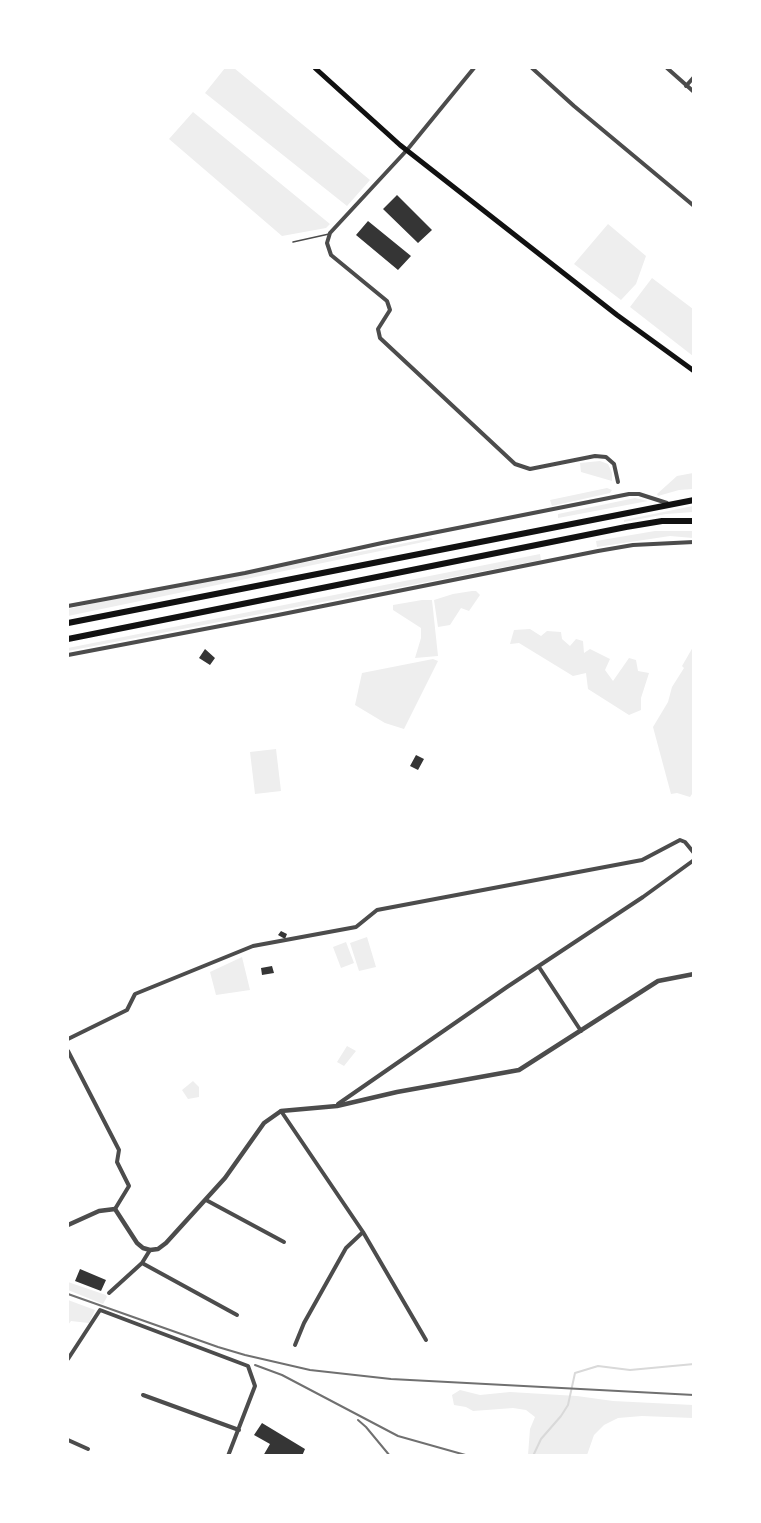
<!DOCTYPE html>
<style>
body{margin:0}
#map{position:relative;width:761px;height:1523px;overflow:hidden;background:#fff;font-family:Overpass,sans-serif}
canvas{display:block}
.frame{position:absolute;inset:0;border:69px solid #fff;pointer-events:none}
</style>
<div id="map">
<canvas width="761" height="1523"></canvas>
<div class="frame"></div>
</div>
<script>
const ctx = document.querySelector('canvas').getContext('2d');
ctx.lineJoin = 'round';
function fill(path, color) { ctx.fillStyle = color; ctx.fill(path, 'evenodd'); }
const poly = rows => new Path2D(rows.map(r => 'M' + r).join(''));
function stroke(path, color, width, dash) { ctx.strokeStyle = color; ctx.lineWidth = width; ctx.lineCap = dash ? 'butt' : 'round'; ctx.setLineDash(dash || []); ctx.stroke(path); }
const green = poly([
 [225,68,234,68,370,180,347,206,205,93],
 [193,112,330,224,326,228,282,236,169,139],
 [608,224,646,256,636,284,621,300,574,264],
 [652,278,693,309,693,356,630,307],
 [600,461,608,464,612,473,612,481,581,472,580,463],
 [693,473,693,489,679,490,658,496,657,494,677,476],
 [607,488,612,490,610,493,552,506,550,500],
 [635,498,648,501,558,518,558,514],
 [693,506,693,512,666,514,624,522,624,520],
 [655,531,693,531,693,538,670,536,597,547,596,541],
 [431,538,433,540,68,616,68,609,95,603],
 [540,554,541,560,68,651,68,648],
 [472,591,476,591,480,595,469,611,461,608,450,625,438,627,434,600,453,594],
 [422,600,432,600,438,656,415,658,421,638,421,628,393,610,393,605],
 [530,629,541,636,547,631,561,632,562,639,570,646,576,639,583,641,584,653,590,649,610,659,605,670,613,681,629,658,636,660,638,671,649,673,641,698,641,710,629,715,588,689,586,673,573,676,519,643,510,644,514,630],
 [693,647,694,791,690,797,677,793,671,794,653,727,668,702,672,687,684,668,682,666],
 [433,659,438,661,404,729,385,723,355,705,362,673],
 [276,749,281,791,255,794,250,752],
 [367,937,376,967,359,971,350,943],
 [346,942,354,963,341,968,333,947],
 [242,957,250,990,216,995,210,972],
 [347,1046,356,1051,344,1066,337,1062],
 [193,1081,199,1087,199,1097,188,1099,182,1090],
 [68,1282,106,1295,107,1297,103,1304,68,1290],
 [68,1300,95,1310,89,1323,71,1321,68,1325],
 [460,1390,480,1395,510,1392,577,1396,613,1401,693,1405,693,1418,642,1416,618,1418,604,1425,594,1435,587,1455,528,1455,530,1429,535,1417,526,1410,513,1408,473,1411,466,1407,454,1405,452,1395]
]);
const stream = poly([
 [533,1456,541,1439,561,1416,568,1405,575,1373,598,1366,630,1370,694,1364]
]);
const building = poly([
 [397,195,432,230,418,243,383,209],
 [368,221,411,256,398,270,356,235],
 [205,649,215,658,210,665,199,658],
 [416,755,424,759,418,770,410,766],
 [281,931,287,934,285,939,278,935],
 [272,966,274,973,262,975,261,968],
 [80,1269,106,1280,101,1291,75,1281],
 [262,1423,305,1449,302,1456,263,1456,270,1444,254,1435]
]);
const service = poly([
 [293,242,329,234]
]);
const minor = poly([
 [474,68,407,150,330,233,327,243,331,255,387,301,390,310,378,329,380,338,515,464,530,469,595,456,606,457,614,464,618,482],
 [532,68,574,106,694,206],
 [667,68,694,92],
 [686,86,694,77],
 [68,606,245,573,382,543,629,494,639,494,667,503],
 [68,655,278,615,598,551,633,545,694,542],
 [539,967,581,1031],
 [68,1039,127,1010,135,994,253,946,356,927,377,910,642,860,680,840,685,842,694,853],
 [68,1051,119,1150,117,1162,129,1186,115,1209],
 [338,1104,507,987,643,897,694,860],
 [281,1111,363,1232,426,1340],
 [206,1200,284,1242],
 [142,1263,237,1315],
 [109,1293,142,1263,150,1250],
 [295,1345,304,1323,346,1248,363,1232],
 [68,1359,100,1310,248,1366,255,1386,228,1456],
 [143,1395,239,1430],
 [68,1440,88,1449]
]);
const tertiary = poly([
 [68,1225,99,1211,115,1209,137,1243,143,1248,150,1250,158,1249,166,1243,225,1178,264,1123,281,1111,337,1106,397,1092,519,1070,658,981,694,974]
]);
const secondary = poly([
 [315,68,400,145,617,315,694,371]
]);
const primary = poly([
 [68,623,694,500],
 [68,639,626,527,662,521,694,521]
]);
const rail = poly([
 [68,1294,218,1347,245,1355,310,1370,391,1379,694,1395],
 [255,1365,282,1375,398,1436,469,1456],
 [358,1420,366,1427,390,1456]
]);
fill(green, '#eee');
stroke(stream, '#d9d9d9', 2);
fill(building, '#353535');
stroke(service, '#4c4c4c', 1.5);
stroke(minor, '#4c4c4c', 4);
stroke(tertiary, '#4c4c4c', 4.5);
stroke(secondary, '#111', 5);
stroke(primary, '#111', 6);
stroke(rail, '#707070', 2);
</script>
